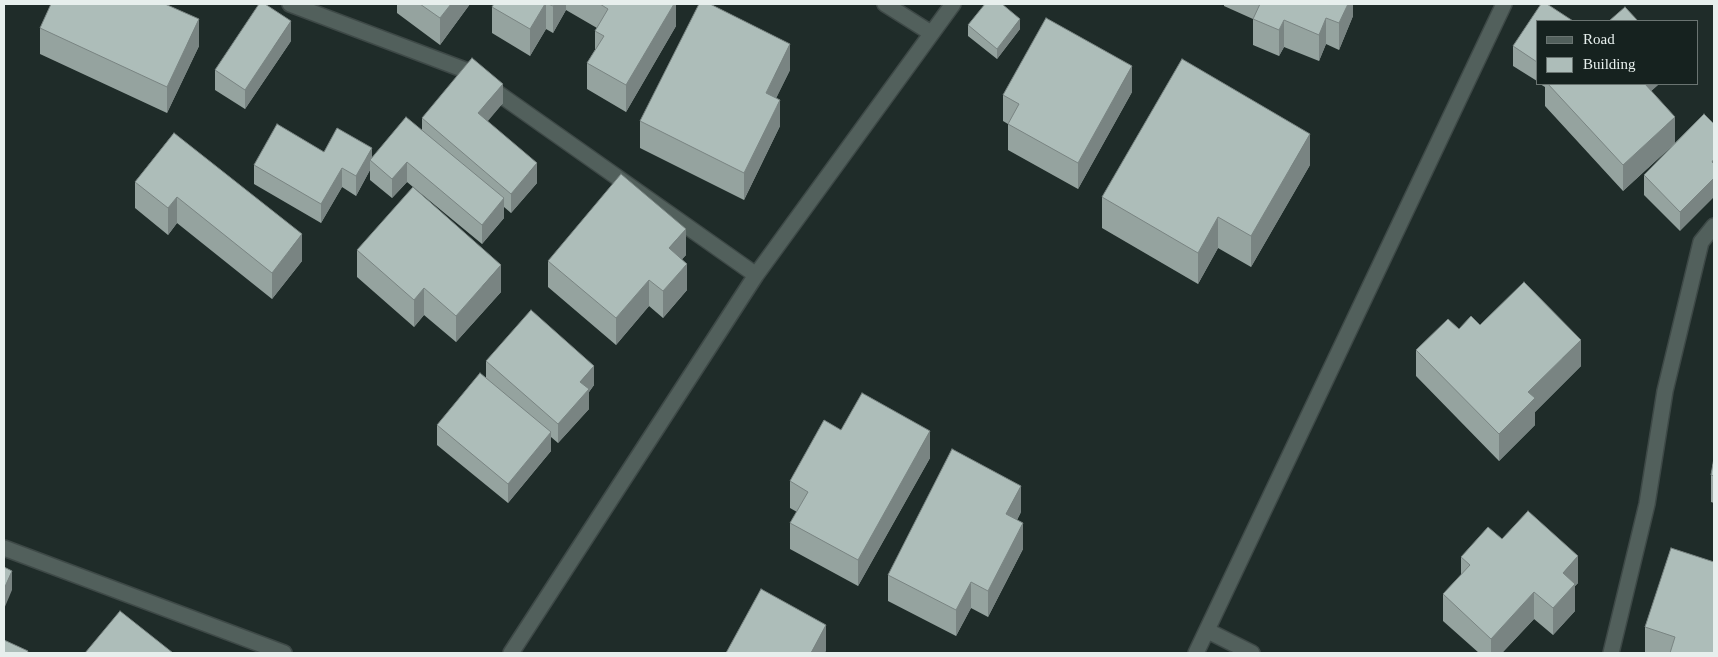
<!DOCTYPE html>
<style>
body{margin:0}
#map{position:relative;width:1718px;height:657px;overflow:hidden;background:#1f2c29;font-family:Georgia,serif}
canvas{display:block}
.frame{position:absolute;inset:0;border:5px solid #e7efed;pointer-events:none}
.legend{position:absolute;left:1536px;top:20px;width:162px;height:65px;box-sizing:border-box;background:#16221f;border:1px solid #6a7471;margin:0;padding:6px 9px;list-style:none;font-size:15px;color:#e7efed}
.legend li{display:flex;align-items:center;gap:10px;height:25px}
.legend b{width:25px;border:1px solid #6a7471}
</style>
<div id="map">
<canvas width="1718" height="657"></canvas>
<div class="frame"></div>
<ul class="legend">
<li><b style="height:6px;background:#52605c"></b>Road</li>
<li><b style="height:14px;background:#adbdb9"></b>Building</li>
</ul>
</div>
<script>
const ctx = document.querySelector('canvas').getContext('2d');
ctx.lineJoin = 'round';
const poly = rows => new Path2D(rows.map(r => 'M' + r).join(''));
function stroke(path, color, width, dash) { ctx.strokeStyle = color; ctx.lineWidth = width; ctx.lineCap = dash ? 'butt' : 'round'; ctx.setLineDash(dash || []); ctx.stroke(path); }
function fill(path, color) { ctx.fillStyle = color; ctx.fill(path, 'evenodd'); }
const minor = poly([
 [290,4,465,70,756,275],
 [885,4,931,33],
 [4,548,284,653],
 [1208,631,1252,653],
 [511,653,756,275,953,4],
 [1196,653,1504,4],
 [1611,653,1647,504,1665,391,1701,242,1714,226]
]);
const wall = poly([
 [397,4,470,4,440,45,397,13],
 [494,4,676,4,676,26,626,112,587,89,587,63,595,50,595,31,597,28,566,10,553,33,546,29,530,56,492,33,492,7],
 [1224,4,1353,4,1353,16,1339,50,1326,44,1319,61,1284,47,1279,56,1253,45,1253,19,1224,6],
 [1537,21,1537,81,1513,66,1513,46],
 [968,25,1020,29,997,59,968,36],
 [40,28,199,46,167,113,40,54],
 [291,41,245,109,215,90,215,70],
 [790,70,776,98,780,126,744,200,640,148,640,121],
 [1540,84,1659,84,1651,91,1675,143,1704,114,1680,231,1644,195,1644,175,1673,145,1623,191,1545,106,1545,87],
 [1132,92,1078,189,1008,150,1008,124,1003,121,1003,95],
 [503,103,487,121,537,183,511,213,504,207,504,218,482,244,407,182,392,198,370,180,370,170,356,196,342,187,321,223,254,184,254,165,324,152,372,158,422,130,422,118],
 [174,133,302,261,272,299,177,223,168,235,135,208,135,182],
 [1310,165,1251,267,1218,248,1198,284,1102,228,1102,197],
 [357,250,501,292,456,342,424,315,414,327,357,277],
 [686,255,682,259,687,290,663,318,649,306,616,345,548,287,548,261],
 [1480,325,1581,366,1535,412,1535,425,1499,461,1416,376,1416,350,1459,329],
 [486,361,594,385,589,392,589,409,558,443,551,437,551,451,508,503,437,445,437,425,486,379],
 [841,430,930,458,858,586,790,549,790,523,797,512,790,508,790,481],
 [1714,458,1714,503,1711,502,1711,475],
 [1021,512,1017,520,1023,549,988,617,971,608,956,636,888,601,888,575],
 [1502,539,1578,583,1575,586,1575,611,1553,635,1534,619,1502,653,1479,653,1443,621,1443,594,1461,575,1461,557],
 [1714,562,1714,653,1645,653,1645,627]
]);
const shadedWall = poly([
 [451,4,470,4,440,45,440,18],
 [545,4,546,4,546,29,530,56,530,29],
 [554,4,566,4,566,10,553,33,553,6],
 [674,4,676,4,676,26,626,112,626,85],
 [1348,4,1353,4,1353,16,1339,50,1339,23],
 [1326,18,1326,44,1319,61,1319,35],
 [199,19,199,46,167,113,167,87],
 [1020,19,1020,29,997,59,997,49],
 [1284,20,1284,47,1279,56,1279,30],
 [291,21,291,41,245,109,245,90],
 [5,33,5,59,4,61,4,35],
 [790,44,790,70,766,119,766,93],
 [1132,66,1132,92,1078,189,1078,163],
 [503,84,503,103,478,133,478,113],
 [1638,84,1659,84,1638,103],
 [780,100,780,126,744,200,744,173],
 [1675,117,1675,143,1623,191,1623,165],
 [1310,134,1310,165,1251,267,1251,236],
 [372,148,372,162,370,160,370,170,356,196,356,176],
 [1714,159,1714,197,1680,231,1680,212,1712,162],
 [407,162,407,182,392,198,392,179],
 [537,163,537,183,511,213,511,194],
 [342,168,342,187,321,223,321,204],
 [177,197,177,223,168,235,168,208],
 [504,198,504,218,482,244,482,225],
 [1218,217,1218,248,1198,284,1198,253],
 [686,229,686,255,669,274,669,248],
 [302,234,302,261,272,299,272,273],
 [687,264,687,290,663,318,663,291],
 [501,265,501,292,456,342,456,316],
 [649,280,649,306,616,345,616,318],
 [424,288,424,315,414,327,414,300],
 [1581,340,1581,366,1535,412,1535,425,1499,461,1499,434,1528,392],
 [594,366,594,385,589,392,589,409,558,443,558,424,580,382],
 [930,431,930,458,858,586,858,560],
 [551,432,551,451,508,503,508,484],
 [1021,486,1021,512,1006,541,1006,514],
 [1023,523,1023,549,988,617,988,591],
 [1578,556,1578,583,1575,586,1575,611,1553,635,1553,608,1563,573],
 [12,571,12,590,4,609,4,589],
 [971,582,971,608,956,636,956,610],
 [1534,592,1534,619,1502,653,1491,653,1491,639],
 [826,625,826,651,825,653,811,653]
]);
const building = poly([
 [51,4,165,4,199,19,167,87,40,28,51,4],
 [259,4,265,4,291,21,245,90,215,70,259,4],
 [420,4,451,4,440,18,420,4],
 [494,4,545,4,530,29,492,7,494,4],
 [548,4,554,4,553,6,548,4],
 [600,4,674,4,626,85,587,63,604,36,595,31,608,9,600,4],
 [699,4,710,4,790,44,766,93,780,100,744,173,640,121,699,4],
 [985,4,1002,4,1020,19,997,49,968,25,985,4],
 [1260,4,1348,4,1339,23,1326,18,1319,35,1284,20,1279,30,1253,19,1260,4],
 [1541,4,1547,4,1573,21,1537,21,1537,62,1513,46,1541,4],
 [1625,7,1638,21,1609,21,1625,7],
 [1046,18,1132,66,1078,163,1008,124,1019,104,1003,95,1046,18],
 [472,58,503,84,478,113,537,163,511,194,422,118,472,58],
 [1182,59,1310,134,1251,236,1218,217,1198,253,1102,197,1182,59],
 [1548,84,1645,84,1675,117,1623,165,1548,84],
 [1704,114,1714,124,1714,159,1712,162,1714,164,1714,178,1680,212,1644,175,1704,114],
 [406,117,504,198,482,225,407,162,392,179,370,160,406,117],
 [277,124,324,152,337,128,372,148,356,176,342,168,321,204,254,165,277,124],
 [174,133,302,234,272,273,177,197,168,208,135,182,174,133],
 [621,174,686,229,669,248,687,264,663,291,649,280,616,318,548,261,621,174],
 [413,187,501,265,456,316,424,288,414,300,357,250,413,187],
 [1524,282,1581,340,1528,392,1535,398,1499,434,1416,350,1448,319,1459,329,1471,316,1480,325,1524,282],
 [531,310,594,366,580,382,589,389,558,424,486,361,531,310],
 [480,373,551,432,508,484,437,425,480,373],
 [862,393,930,431,858,560,790,523,808,492,790,481,824,420,841,430,862,393],
 [952,449,1021,486,1006,514,1023,523,988,591,971,582,956,610,888,575,952,449],
 [1714,458,1714,476,1711,475,1714,458],
 [1528,511,1578,556,1563,573,1575,584,1553,608,1534,592,1491,639,1443,594,1470,565,1461,557,1488,527,1502,539,1528,511],
 [1671,548,1714,562,1714,653,1670,653,1675,637,1645,627,1671,548],
 [4,567,12,571,4,589,4,567],
 [761,589,826,625,811,653,726,653,761,589],
 [120,611,173,653,85,653,120,611],
 [4,640,28,651,27,653,4,653,4,640]
]);
stroke(minor, '#3e4947', 18);
stroke(minor, '#52605c', 15);
fill(wall, '#95a39f');
fill(shadedWall, '#798482');
fill(building, '#adbdb9');
stroke(building, '#798482', 1);
</script>
